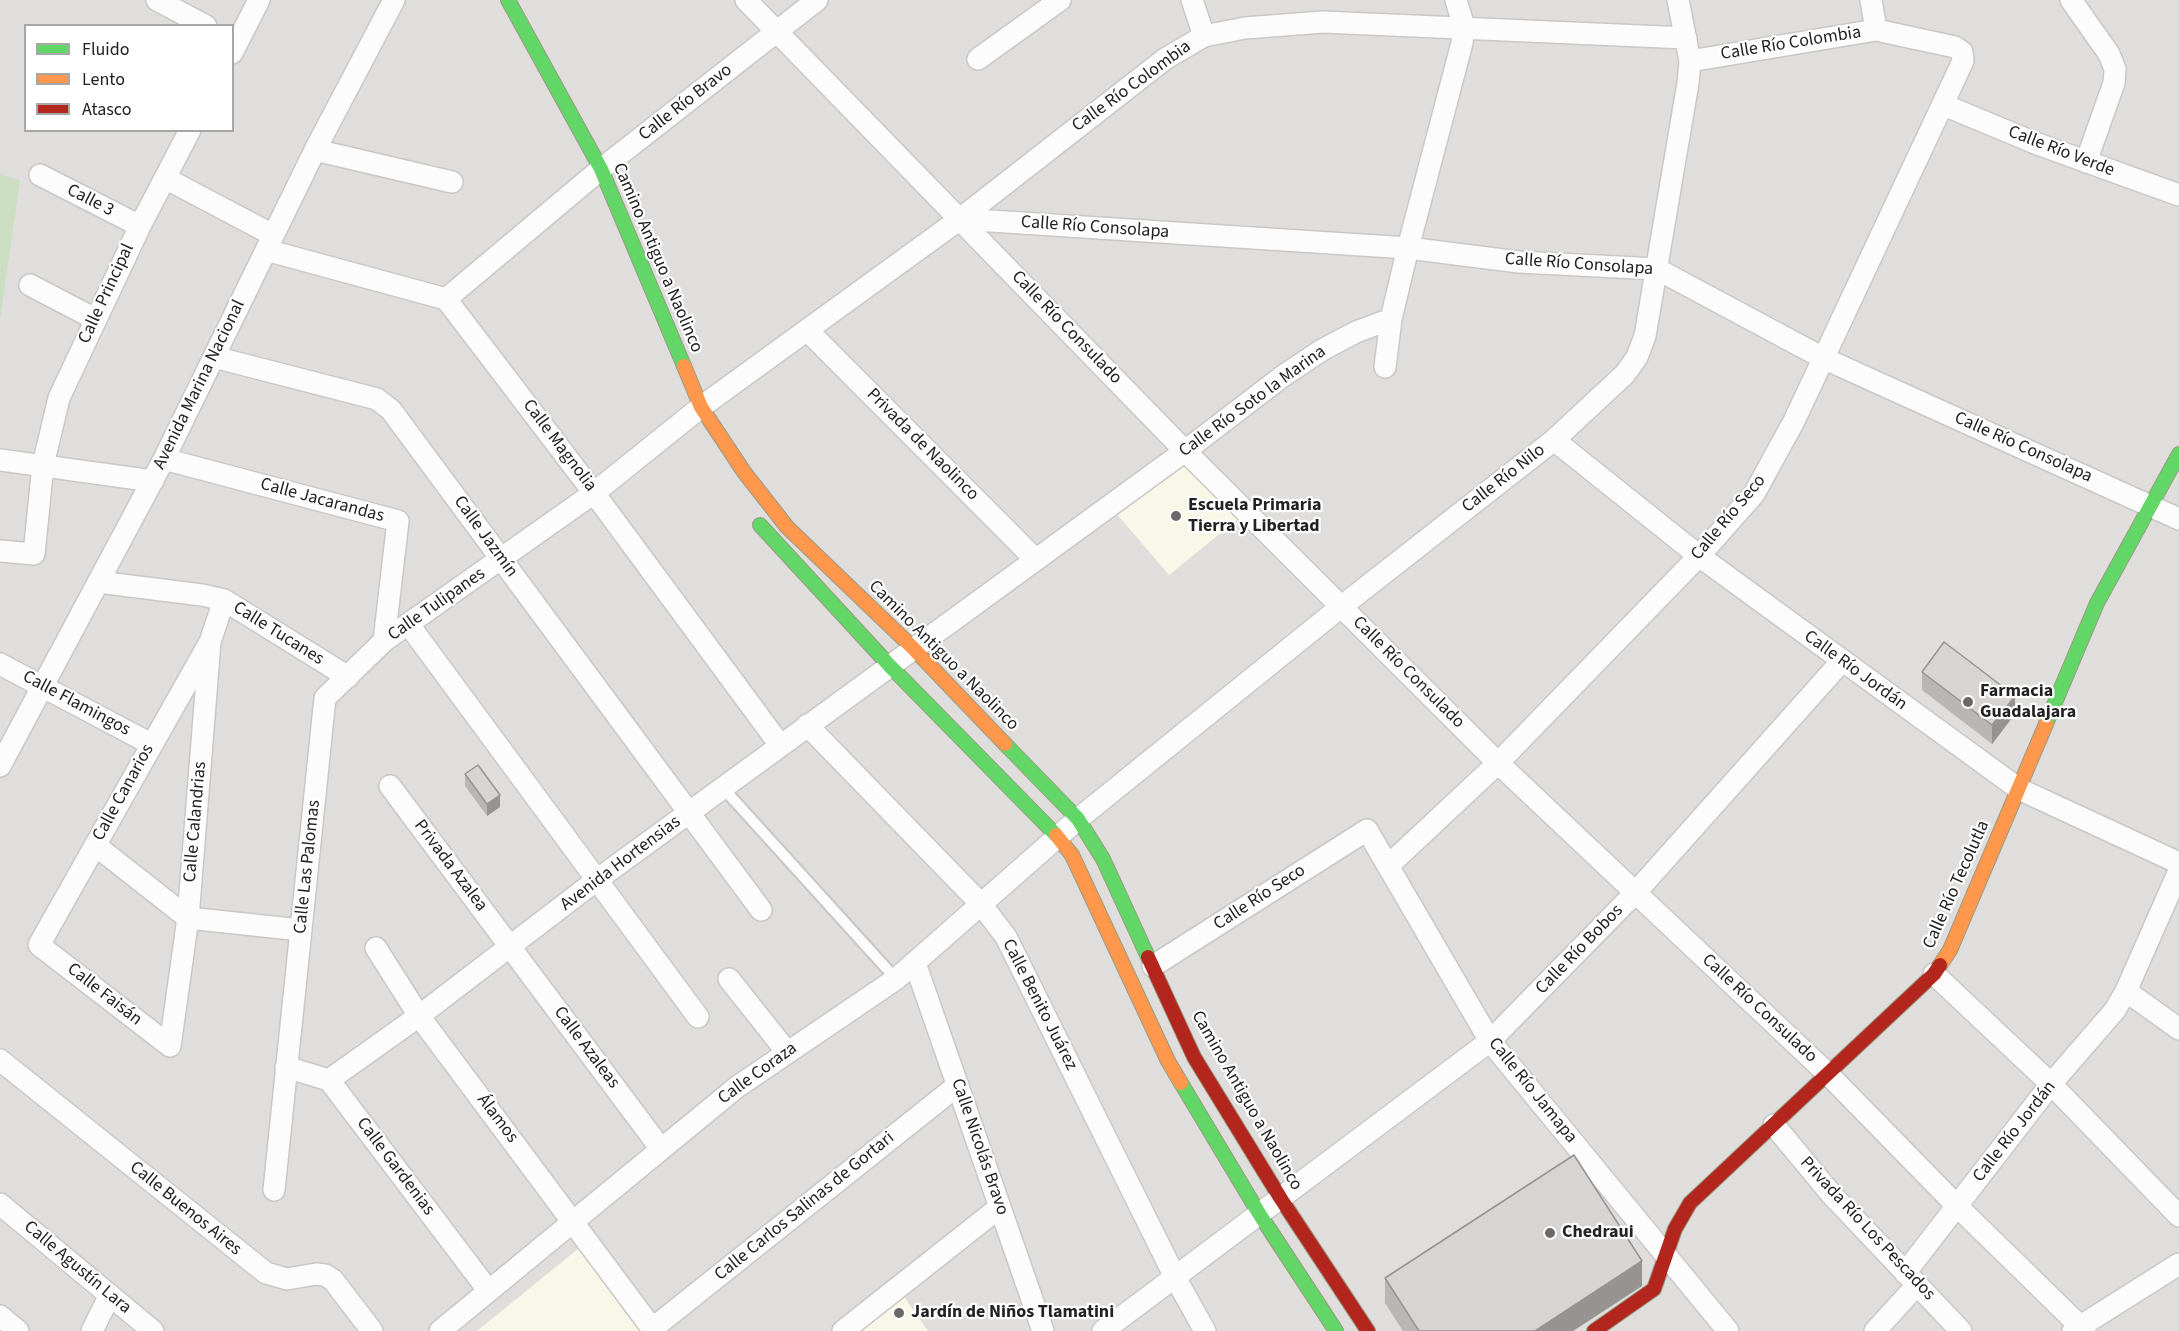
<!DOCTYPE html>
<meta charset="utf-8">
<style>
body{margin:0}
#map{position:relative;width:2179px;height:1331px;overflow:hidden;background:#f0eeeb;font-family:"Source Sans 3",sans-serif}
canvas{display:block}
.legend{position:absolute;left:24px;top:24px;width:210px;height:108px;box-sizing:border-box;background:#fff;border:2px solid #a7a7a7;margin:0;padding:8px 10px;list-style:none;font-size:18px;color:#222}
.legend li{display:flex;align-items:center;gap:12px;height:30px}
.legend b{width:30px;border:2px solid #a7a7a7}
</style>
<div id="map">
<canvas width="2179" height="1331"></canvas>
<ul class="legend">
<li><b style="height:8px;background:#63d668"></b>Fluido</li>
<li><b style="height:8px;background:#ff974d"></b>Lento</li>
<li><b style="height:8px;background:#b3261e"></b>Atasco</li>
</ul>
</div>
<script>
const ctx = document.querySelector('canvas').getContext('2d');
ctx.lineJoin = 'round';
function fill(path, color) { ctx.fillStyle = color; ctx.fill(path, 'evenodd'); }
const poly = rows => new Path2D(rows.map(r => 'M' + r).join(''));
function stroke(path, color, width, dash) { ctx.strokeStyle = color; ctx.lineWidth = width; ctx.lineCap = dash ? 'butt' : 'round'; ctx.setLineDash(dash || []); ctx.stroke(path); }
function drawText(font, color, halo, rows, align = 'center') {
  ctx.font = font + ' "Source Sans 3",sans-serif'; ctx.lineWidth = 4.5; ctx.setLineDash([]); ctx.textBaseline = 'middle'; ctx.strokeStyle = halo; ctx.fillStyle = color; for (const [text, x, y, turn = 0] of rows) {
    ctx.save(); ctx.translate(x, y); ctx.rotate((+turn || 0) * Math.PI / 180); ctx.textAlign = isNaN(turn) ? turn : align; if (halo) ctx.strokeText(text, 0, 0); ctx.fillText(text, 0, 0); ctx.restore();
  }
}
const residential = poly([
 [0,0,2179,0,2179,1331,0,1331],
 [26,26,232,26,232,130,26,130]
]);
const education = poly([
 [1182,460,1238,519,1169,575,1115,512],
 [584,1244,646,1331,477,1331],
 [903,1295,928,1331,861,1331]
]);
const forest = poly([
 [0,174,20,180,0,319]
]);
const lane = poly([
 [723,788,896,979]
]);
const street = poly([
 [157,0,206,26],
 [746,0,1185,451,1498,763,1829,1075,1958,1207,2085,1331],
 [1192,0,1204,36],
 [1871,0,1876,30],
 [2071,0,2109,54,2115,69,2114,83,2086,162],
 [232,53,259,0],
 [978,59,1060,0],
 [1944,105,2035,143,2179,195],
 [315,150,452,182],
 [40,175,140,226],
 [165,178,273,235],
 [960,219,1408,248,1519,262,1657,269,1823,358,2179,519],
 [266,250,446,299,594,493,780,745],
 [30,285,95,319],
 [446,299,601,169,817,0],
 [808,331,1035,559],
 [214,357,377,399,391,410,761,910],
 [1385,367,1391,319,1408,248,1462,43,1464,27,1456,0],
 [1554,440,1699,556,2019,789,2179,863],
 [164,459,398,521,384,641],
 [0,460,153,481],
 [0,551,34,554,43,465,59,398,140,226,190,130],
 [98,582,202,595,224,600,348,677],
 [409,625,698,1017],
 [210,642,39,945,170,1046,188,918,210,642,224,600],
 [0,664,151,744],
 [807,725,981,904,1006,937,1175,1277,1205,1331],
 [0,766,164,459,315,150,394,0],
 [390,786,661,1149],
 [95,845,188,918,301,930],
 [1388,866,1498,763,1699,556,1754,494,1794,421,1963,61,1962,52,1955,47,1876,30,1690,61],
 [376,948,419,1016,654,1331],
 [915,963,1043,1331],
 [1153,966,1367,830,1490,1041,1728,1331],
 [1934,974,2051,1084,2179,1216],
 [729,979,787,1052],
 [2126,991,2179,1029],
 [0,1060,266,1273,287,1279,316,1274,325,1275,333,1280,372,1331],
 [286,1067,329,1080,488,1290],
 [329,1080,419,1016,598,879,1185,451,1283,376,1322,350,1356,332,1391,319],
 [1774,1125,1832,1195,1961,1331],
 [274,1190,325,698,384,641,594,493,701,407,960,219,1165,59,1204,36,1245,28,1323,22,1686,38],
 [0,1204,153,1331],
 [1905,1273,2051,1084,2115,1010,2126,991,2179,871],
 [0,1316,18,1331],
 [652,1329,958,1085],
 [92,1331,110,1295],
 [440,1331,737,1087,896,979,1078,819,1342,606,1554,440,1625,374,1637,357,1645,336,1688,83,1690,61,1678,0],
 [843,1331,1000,1207],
 [1103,1331,1490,1041,1636,892,1841,662],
 [1875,1331,1917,1285],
 [2073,1331,2179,1264]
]);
const fast = poly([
 [508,0,601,169,684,366],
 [760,525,889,665,1056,835],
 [2046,724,2097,603,2179,454],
 [1005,744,1078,819,1103,859,1148,957],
 [1181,1083,1260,1215,1336,1331]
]);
const slow = poly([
 [684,366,701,407,744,472,787,527,912,647,1005,744],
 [1056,835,1072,855,1168,1061,1181,1083],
 [1940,965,1950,950,2046,724]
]);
const jam = poly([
 [1148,957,1194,1057,1281,1199,1368,1331],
 [1594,1331,1654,1289,1675,1229,1690,1203,1934,974,1940,965]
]);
const wall = poly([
 [1922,672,2015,714,1992,744,1922,690],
 [465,774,500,807,487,816,465,786],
 [1385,1278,1642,1286,1573,1331,1403,1331,1385,1303]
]);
const shadedWall = poly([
 [2015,696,2015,714,1992,744,1992,725],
 [500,795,500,807,487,816,487,804],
 [1642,1261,1642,1286,1573,1331,1535,1331]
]);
const building = poly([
 [1944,642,2015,696,1992,725,1922,672,1944,642],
 [478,765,500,795,487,804,465,774,478,765],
 [1574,1155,1642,1261,1535,1331,1419,1331,1385,1278,1574,1155]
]);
const markers = [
 [1176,516,6,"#6a6968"],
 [1968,702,6,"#6a6968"],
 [1550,1233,6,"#6a6968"],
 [899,1313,6,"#6a6968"]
];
const streetNames = [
 ["Calle Río Colombia",1791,44,-9],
 ["Calle Río Colombia",1132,87,-36],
 ["Calle Río Bravo",686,103,-38],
 ["Calle Río Verde",2061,152,21],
 ["Calle 3",90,201,27],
 ["Calle Río Consolapa",1095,228,4],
 ["Camino Antiguo a Naolinco",657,258,67],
 ["Calle Río Consolapa",1579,265,4],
 ["Calle Principal",107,294,-65],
 ["Calle Río Consulado",1066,328,46],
 ["Avenida Marina Nacional",200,385,-64],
 ["Calle Río Soto la Marina",1253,402,-36],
 ["Privada de Naolinco",922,445,45],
 ["Calle Magnolia",559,446,53],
 ["Calle Río Consolapa",2023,448,24],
 ["Calle Río Nilo",1504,479,-38],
 ["Calle Jacarandas",322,501,15],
 ["Calle Río Seco",1729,518,-50],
 ["Calle Jazmín",485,537,54],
 ["Calle Tulipanes",437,605,-35],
 ["Calle Tucanes",278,634,32],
 ["Camino Antiguo a Naolinco",943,656,45],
 ["Calle Río Jordán",1855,671,36],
 ["Calle Río Consulado",1408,673,45],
 ["Calle Flamingos",76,704,28],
 ["Calle Canarios",124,793,-61],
 ["Calle Calandrias",196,822,-85],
 ["Avenida Hortensias",621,864,-37],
 ["Privada Azalea",450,866,53],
 ["Calle Las Palomas",308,867,-84],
 ["Calle Río Tecolutla",1957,885,-66],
 ["Calle Río Seco",1260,898,-33],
 ["Calle Río Bobos",1580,950,-46],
 ["Calle Faisán",104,995,38],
 ["Calle Benito Juárez",1039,1005,63],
 ["Calle Río Consulado",1759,1009,43],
 ["Calle Azaleas",586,1048,53],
 ["Calle Coraza",758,1074,-36],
 ["Calle Río Jamapa",1532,1091,51],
 ["Camino Antiguo a Naolinco",1246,1101,60],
 ["Álamos",497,1119,53],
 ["Calle Río Jordán",2015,1132,-52],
 ["Calle Nicolás Bravo",979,1147,71],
 ["Calle Gardenias",395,1167,53],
 ["Calle Carlos Salinas de Gortari",805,1207,-39],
 ["Calle Buenos Aires",185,1209,39],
 ["Privada Río Los Pescados",1867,1229,47],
 ["Calle Agustín Lara",77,1268,40]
];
const poiNames = [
 ["Escuela Primaria",1188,506],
 ["Tierra y Libertad",1188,527],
 ["Farmacia",1980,692],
 ["Guadalajara",1980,713],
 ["Chedraui",1562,1233],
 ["Jardín de Niños Tlamatini",911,1313]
];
fill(residential, '#dfdedc');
fill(education, '#f8f7e8');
fill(forest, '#cbdec1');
stroke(lane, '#c9c8c7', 14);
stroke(street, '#c9c8c7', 24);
stroke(fast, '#999a82', 16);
stroke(slow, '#999a82', 16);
stroke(jam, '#999a82', 16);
stroke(lane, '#fdfcfc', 10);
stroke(street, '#fdfcfc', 21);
stroke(fast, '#63d668', 14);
stroke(slow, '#ff974d', 14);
stroke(jam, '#b3261e', 14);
fill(wall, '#b9b6b5');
fill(shadedWall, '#969493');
fill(building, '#d7d4d2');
stroke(building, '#969493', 1.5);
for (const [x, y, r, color] of markers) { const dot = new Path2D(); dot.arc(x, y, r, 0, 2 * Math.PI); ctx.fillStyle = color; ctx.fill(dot); stroke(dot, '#fff', 2); }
drawText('18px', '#222', '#fff', streetNames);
drawText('bold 18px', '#222', '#fff', poiNames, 'left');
</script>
